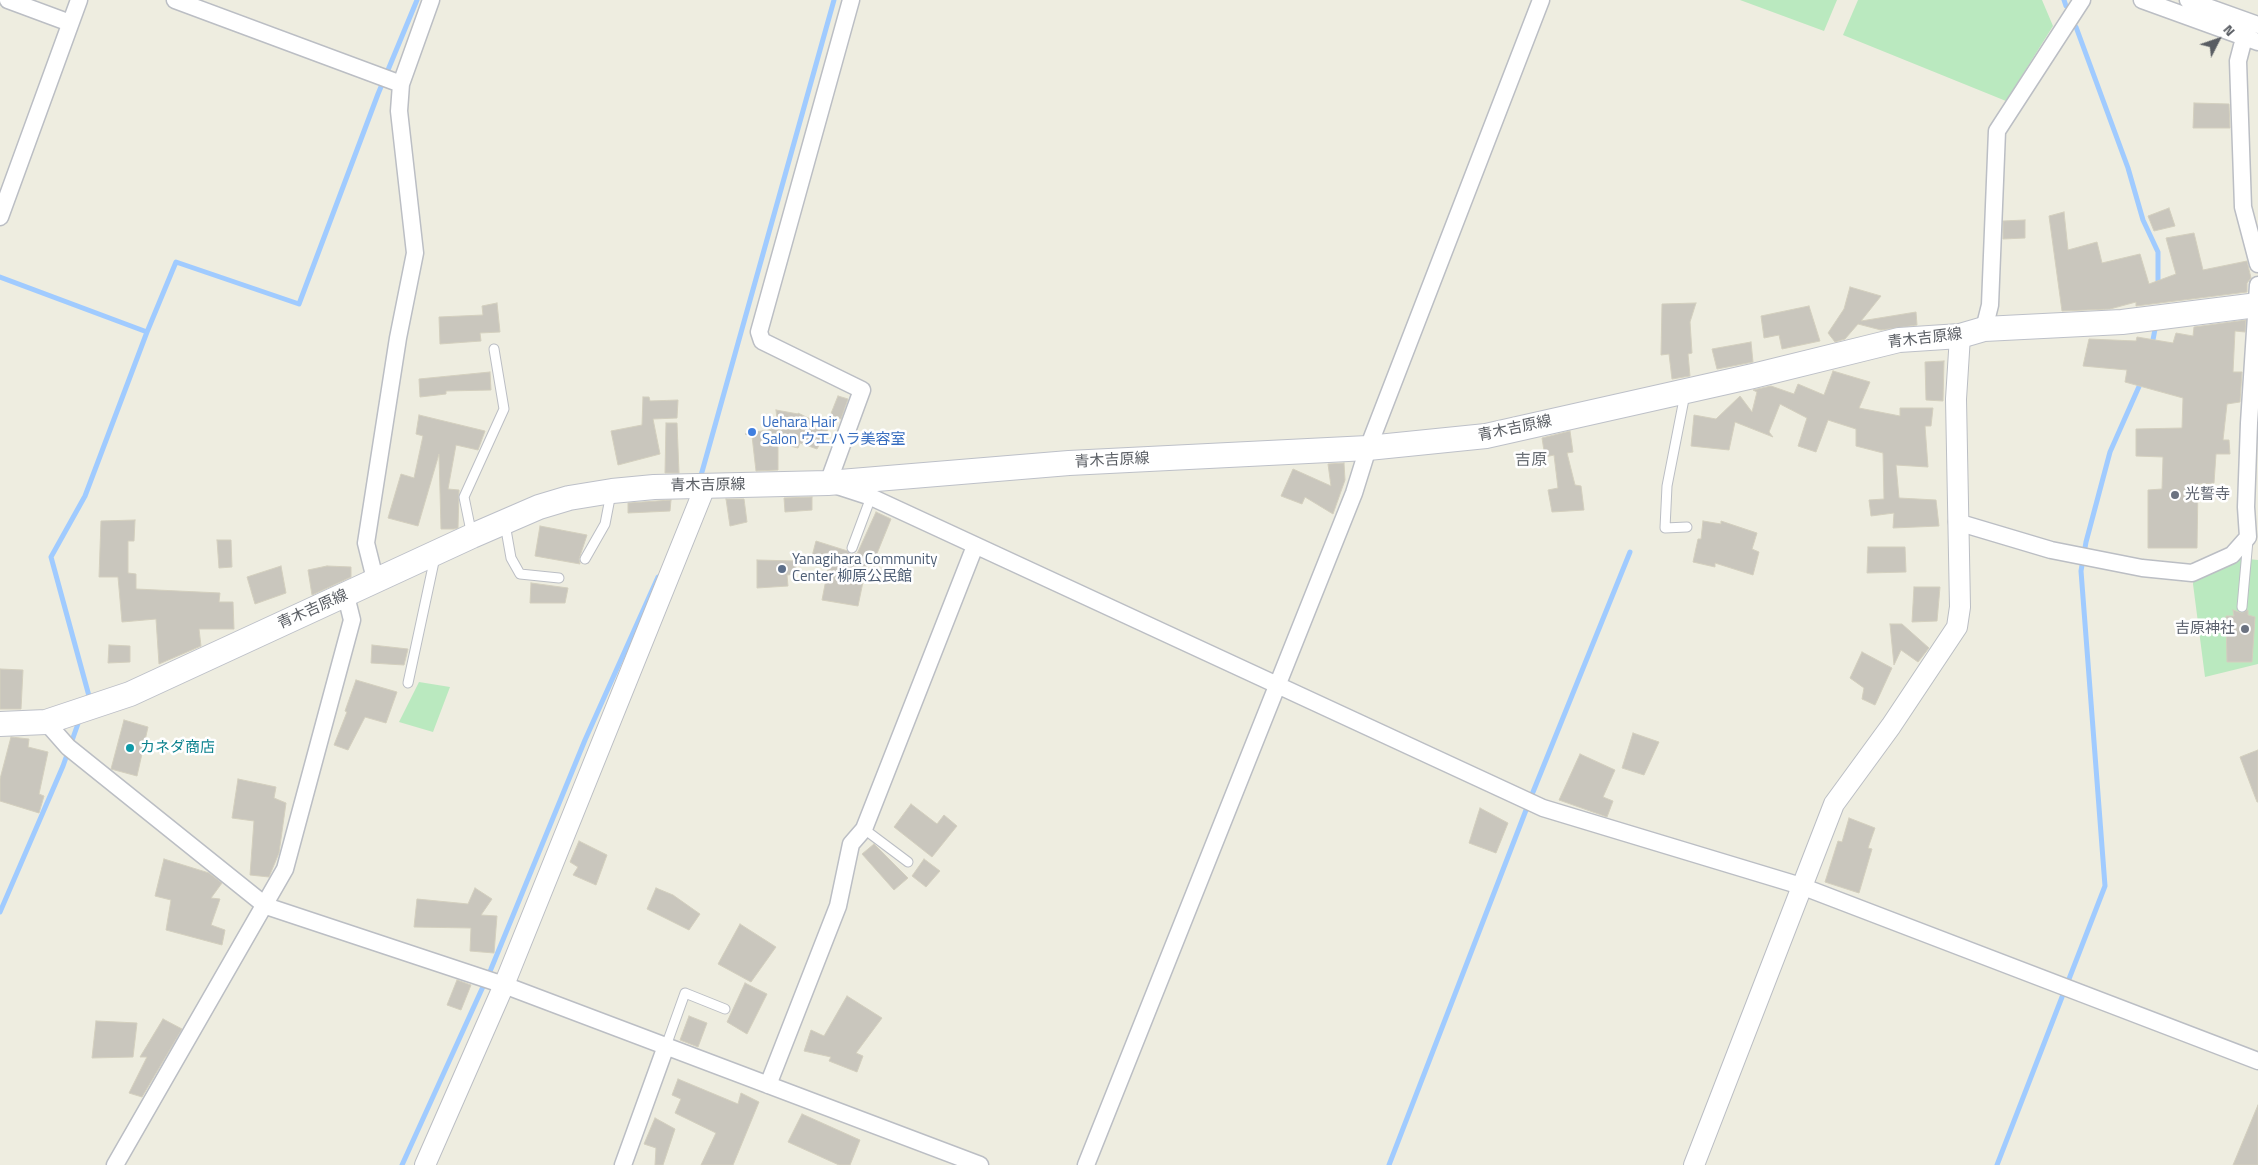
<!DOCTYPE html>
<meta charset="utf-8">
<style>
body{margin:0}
#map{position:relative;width:2258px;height:1165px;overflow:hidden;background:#eeede0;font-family:"Titillium Web",sans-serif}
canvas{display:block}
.north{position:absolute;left:2193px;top:15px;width:50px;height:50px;-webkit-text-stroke:4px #fff;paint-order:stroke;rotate:49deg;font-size:14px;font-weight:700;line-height:20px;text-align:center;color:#595d63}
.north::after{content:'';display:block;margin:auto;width:18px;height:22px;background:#595d63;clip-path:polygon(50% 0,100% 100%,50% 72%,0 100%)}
</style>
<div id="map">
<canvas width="2258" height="1165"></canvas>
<div class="north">N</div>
</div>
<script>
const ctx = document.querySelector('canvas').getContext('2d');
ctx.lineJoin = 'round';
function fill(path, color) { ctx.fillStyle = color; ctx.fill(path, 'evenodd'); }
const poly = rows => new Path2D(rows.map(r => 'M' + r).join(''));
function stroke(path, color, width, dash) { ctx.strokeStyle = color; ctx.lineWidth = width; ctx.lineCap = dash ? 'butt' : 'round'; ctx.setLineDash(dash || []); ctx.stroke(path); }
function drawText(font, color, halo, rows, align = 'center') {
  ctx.font = font + ' "Titillium Web","Noto Sans JP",sans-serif'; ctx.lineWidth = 5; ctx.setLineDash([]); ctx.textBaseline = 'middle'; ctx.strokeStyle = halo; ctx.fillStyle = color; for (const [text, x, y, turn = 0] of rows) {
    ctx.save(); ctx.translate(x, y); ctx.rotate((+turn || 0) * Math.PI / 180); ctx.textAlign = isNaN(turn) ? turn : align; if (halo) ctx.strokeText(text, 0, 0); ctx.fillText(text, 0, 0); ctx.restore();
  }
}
const green = poly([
 [1740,0,1837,0,1824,31],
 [1858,0,2042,0,2053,26,2006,101,1843,35],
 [2237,558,2258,560,2258,664,2205,677,2193,584,2194,577],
 [419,682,450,687,433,732,399,722]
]);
const stream = poly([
 [2064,0,2066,6],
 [2076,27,2128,168,2143,220,2158,252,2158,285],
 [0,277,147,332],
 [2152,345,2156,324],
 [700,479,834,0],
 [87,701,89,696,51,557,85,496,147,332,176,262,299,304,378,94,417,0],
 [0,912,63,766,80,718],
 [402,1165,491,969,585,740,658,577],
 [1389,1165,1533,792,1630,552],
 [1997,1165,2105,886,2081,571,2086,542,2110,452,2141,382]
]);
const building = poly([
 [2194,103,2229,104,2230,128,2193,128,2194,103],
 [2169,208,2175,226,2154,231,2148,216,2169,208],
 [2064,212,2068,250,2097,242,2102,263,2140,254,2149,284,2176,274,2166,238,2194,233,2203,270,2247,261,2251,278,2247,283,2247,292,2136,306,2136,302,2110,309,2062,311,2049,216,2064,212],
 [2025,220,2025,238,2003,239,2003,221,2025,220],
 [1850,287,1881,296,1861,321,1916,312,1917,325,1881,330,1858,324,1845,339,1835,342,1828,333,1844,309,1850,287],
 [497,303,500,332,480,333,481,341,440,344,439,317,483,315,482,306,497,303],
 [1696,303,1690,322,1692,353,1688,354,1690,376,1672,379,1669,354,1661,355,1662,304,1696,303],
 [1809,306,1820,341,1782,349,1779,335,1764,338,1761,316,1809,306],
 [2246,320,2245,332,2235,331,2233,372,2242,372,2240,402,2227,404,2223,440,2229,440,2230,454,2216,454,2214,483,2198,484,2197,548,2148,548,2148,490,2162,489,2163,457,2136,456,2136,429,2182,428,2183,398,2125,382,2127,370,2083,366,2089,339,2136,341,2137,337,2173,343,2176,333,2193,336,2194,327,2246,320],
 [1751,342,1753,362,1717,369,1712,349,1751,342],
 [1944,361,1943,401,1926,400,1925,362,1944,361],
 [1833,371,1870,382,1859,408,1900,416,1900,408,1933,408,1931,426,1925,426,1928,467,1896,465,1899,498,1936,500,1939,526,1893,528,1894,513,1871,516,1869,500,1884,499,1883,453,1856,446,1856,429,1828,420,1816,452,1798,446,1807,418,1780,404,1769,432,1773,437,1735,422,1729,450,1691,446,1694,415,1716,419,1740,396,1752,412,1757,392,1753,390,1771,386,1794,394,1798,384,1824,395,1833,371],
 [490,372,491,390,446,391,446,394,420,397,419,379,490,372],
 [838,396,848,399,841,419,830,416,838,396],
 [643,397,649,397,650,401,678,400,677,418,653,419,660,454,618,465,611,431,642,425,643,397],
 [776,410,798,414,798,413,829,428,817,449,800,443,798,448,778,443,778,470,756,471,752,436,745,434,778,428,776,410],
 [419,415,485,431,478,450,456,445,448,489,459,490,458,528,454,529,441,529,439,454,418,526,388,518,401,474,414,478,423,436,416,434,419,415],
 [666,423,677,423,679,473,665,473,666,423],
 [1570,431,1573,452,1567,453,1575,485,1581,486,1584,510,1552,512,1548,490,1558,488,1554,455,1545,457,1542,438,1570,431],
 [1344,463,1345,480,1333,514,1305,497,1302,504,1281,496,1293,469,1331,486,1328,464,1344,463],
 [812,497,812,510,785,512,784,498,812,497],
 [726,499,744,499,747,522,730,526,726,499],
 [671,500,670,511,628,513,628,503,671,500],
 [876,512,891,519,876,556,869,553,858,606,822,600,829,564,811,560,816,541,857,554,876,512],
 [135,520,134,541,128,541,128,573,136,574,136,589,220,593,219,602,233,602,234,629,199,629,201,646,159,664,156,619,122,622,118,577,99,577,101,521,135,520],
 [1703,521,1721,524,1721,521,1757,533,1752,549,1759,552,1753,575,1715,563,1715,567,1693,562,1698,539,1701,539,1703,521],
 [540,526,587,535,579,559,580,564,535,556,540,526],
 [217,540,231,540,232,567,219,568,217,540],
 [1868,547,1905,547,1906,572,1867,573,1868,547],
 [757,560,797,561,795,574,787,575,788,586,757,588,757,560],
 [281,566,286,593,255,604,247,577,281,566],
 [327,566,351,567,351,577,312,595,308,570,327,566],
 [531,583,568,588,565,603,530,603,531,583],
 [1914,587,1940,587,1937,621,1912,622,1914,587],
 [2233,610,2242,613,2248,610,2248,615,2255,617,2252,662,2227,662,2226,616,2234,616,2233,610],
 [1890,624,1902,624,1929,648,1918,662,1901,650,1894,665,1890,624],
 [109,645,130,646,130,662,108,663,109,645],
 [372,645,408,649,404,665,371,663,372,645],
 [1862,652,1892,668,1875,705,1862,699,1864,688,1850,678,1862,652],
 [0,669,23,670,21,709,0,709,0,669],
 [356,680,397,692,386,723,365,717,348,750,334,745,347,712,345,711,356,680],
 [124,720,148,727,137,776,111,769,124,720],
 [1633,733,1659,742,1644,775,1622,768,1633,733],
 [11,737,29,739,28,747,48,752,39,794,44,796,39,813,0,801,0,779,11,737],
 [2258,750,2258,802,2257,802,2240,757,2258,750],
 [1580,754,1615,770,1603,797,1613,801,1607,817,1559,800,1580,754],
 [238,779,276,787,274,798,286,803,279,853,269,877,250,875,254,821,232,818,238,779],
 [911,804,937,824,944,815,957,826,932,857,894,827,911,804],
 [1480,808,1508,823,1496,853,1469,843,1480,808],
 [1849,818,1875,828,1868,848,1872,849,1859,893,1825,882,1838,841,1842,842,1849,818],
 [579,841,607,855,596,885,573,875,578,867,570,862,579,841],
 [874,844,908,878,894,890,862,854,874,844],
 [164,859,209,873,222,883,211,898,220,899,211,925,225,930,222,945,166,930,171,900,155,896,164,859],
 [924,859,940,871,926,887,912,876,924,859],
 [475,888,492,899,481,915,497,916,494,953,470,951,471,928,414,927,417,899,468,904,475,888],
 [656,888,673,895,700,914,689,930,647,909,656,888],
 [740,924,776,947,751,982,718,964,740,924],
 [457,980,471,985,461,1010,447,1005,457,980],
 [745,983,767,994,747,1034,727,1022,745,983],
 [847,996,882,1018,856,1053,863,1056,857,1072,829,1061,831,1057,804,1051,811,1030,824,1036,847,996],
 [689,1016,707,1023,698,1047,680,1040,689,1016],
 [163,1019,182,1029,142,1097,129,1093,147,1057,140,1057,163,1019],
 [96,1021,137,1023,133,1057,92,1058,96,1021],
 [678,1079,738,1104,741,1093,759,1102,733,1165,701,1165,716,1133,675,1113,681,1099,672,1095,678,1079],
 [2258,1105,2258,1165,2233,1165,2258,1105],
 [802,1114,860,1140,850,1165,839,1165,788,1142,802,1114],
 [655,1118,675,1129,663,1165,655,1165,656,1148,644,1144,655,1118]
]);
const service = poly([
 [1685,394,1667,486,1665,528,1687,527],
 [505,524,511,558,520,574,559,578],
 [472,536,464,497,504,409,494,349],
 [852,548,871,497],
 [585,559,605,524,611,493],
 [2242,607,2248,540],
 [408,683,435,557],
 [864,829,908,862],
 [666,1046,685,993,725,1009]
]);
const minor = poly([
 [8,0,70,23],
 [175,0,401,84],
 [851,0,759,332,762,341,862,390,828,483,871,497,1543,808,1801,886,2258,1061],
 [2142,0,2258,42],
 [2188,0,2258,25],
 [2244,38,2238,61,2243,207,2258,264],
 [0,217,79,0],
 [1984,329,1990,305,1997,131,2082,0],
 [1957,522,2051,550,2142,568,2192,573,2232,555,2248,537,2246,507,2249,423,2258,285],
 [375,579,366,543,398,338,415,253,399,111,401,84,431,0],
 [46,722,68,747,266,906,504,985,980,1165],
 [768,1085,838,906,851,844,864,829,975,546],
 [115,1165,285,869,352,620,346,596],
 [623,1165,666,1046],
 [1086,1165,1354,493,1368,448,1541,0]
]);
const tertiary = poly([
 [425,1165,504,985,705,487],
 [1694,1165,1834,804,1891,726,1957,627,1960,607,1956,399,1960,336]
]);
const secondary = poly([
 [0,724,46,722,130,694,472,536,539,507,569,498,612,491,654,487,828,483,1069,463,1368,448,1486,436,1753,376,1899,340,1960,336,1984,329,2122,322,2258,305]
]);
const markers = [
 [752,432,5,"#3f7fe0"],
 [2175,495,5,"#6b7280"],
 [782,569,5,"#5c6f8a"],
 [2245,629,5,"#6b7280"],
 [130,748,5,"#0f9aa8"]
];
const streetNames = [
 ["青木吉原線",1925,339,-7],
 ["青木吉原線",1515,429,-12],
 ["青木吉原線",1112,461,-3],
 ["青木吉原線",708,486,-1],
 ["青木吉原線",313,610,-24]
];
const shopNames = [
 ["Uehara Hair",762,423],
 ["Salon ウエハラ美容室",762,440]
];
const worshipNames = [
 ["光誓寺",2185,495],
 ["吉原神社",2235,629,"right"]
];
const serviceNames = [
 ["Yanagihara Community",792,560],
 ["Center 柳原公民館",792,577]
];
const cultureNames = [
 ["カネダ商店",140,748]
];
const neighbourhoodNames = [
 ["吉原",1531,461]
];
fill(green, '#bae9bf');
stroke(stream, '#a0cbff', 5);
fill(building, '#c9c6bd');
stroke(building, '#d3cfbe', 1);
stroke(service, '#bbbec4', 11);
stroke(minor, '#bbbec4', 19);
stroke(tertiary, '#bbbec4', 22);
stroke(secondary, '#bdc0c8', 26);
stroke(service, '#fff', 9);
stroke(minor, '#fff', 16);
stroke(tertiary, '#fff', 20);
stroke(secondary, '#fff', 24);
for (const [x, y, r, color] of markers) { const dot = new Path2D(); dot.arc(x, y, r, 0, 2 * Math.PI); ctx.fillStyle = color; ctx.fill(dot); stroke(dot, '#fff', 2); }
drawText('15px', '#595d63', '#fff', streetNames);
drawText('15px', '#366cbe', '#fff', shopNames, 'left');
drawText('15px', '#5b616d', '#fff', worshipNames, 'left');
drawText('15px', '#4e5e75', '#fff', serviceNames, 'left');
drawText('15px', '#0d838f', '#fff', cultureNames, 'left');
drawText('16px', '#6a6f75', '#fff', neighbourhoodNames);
</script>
